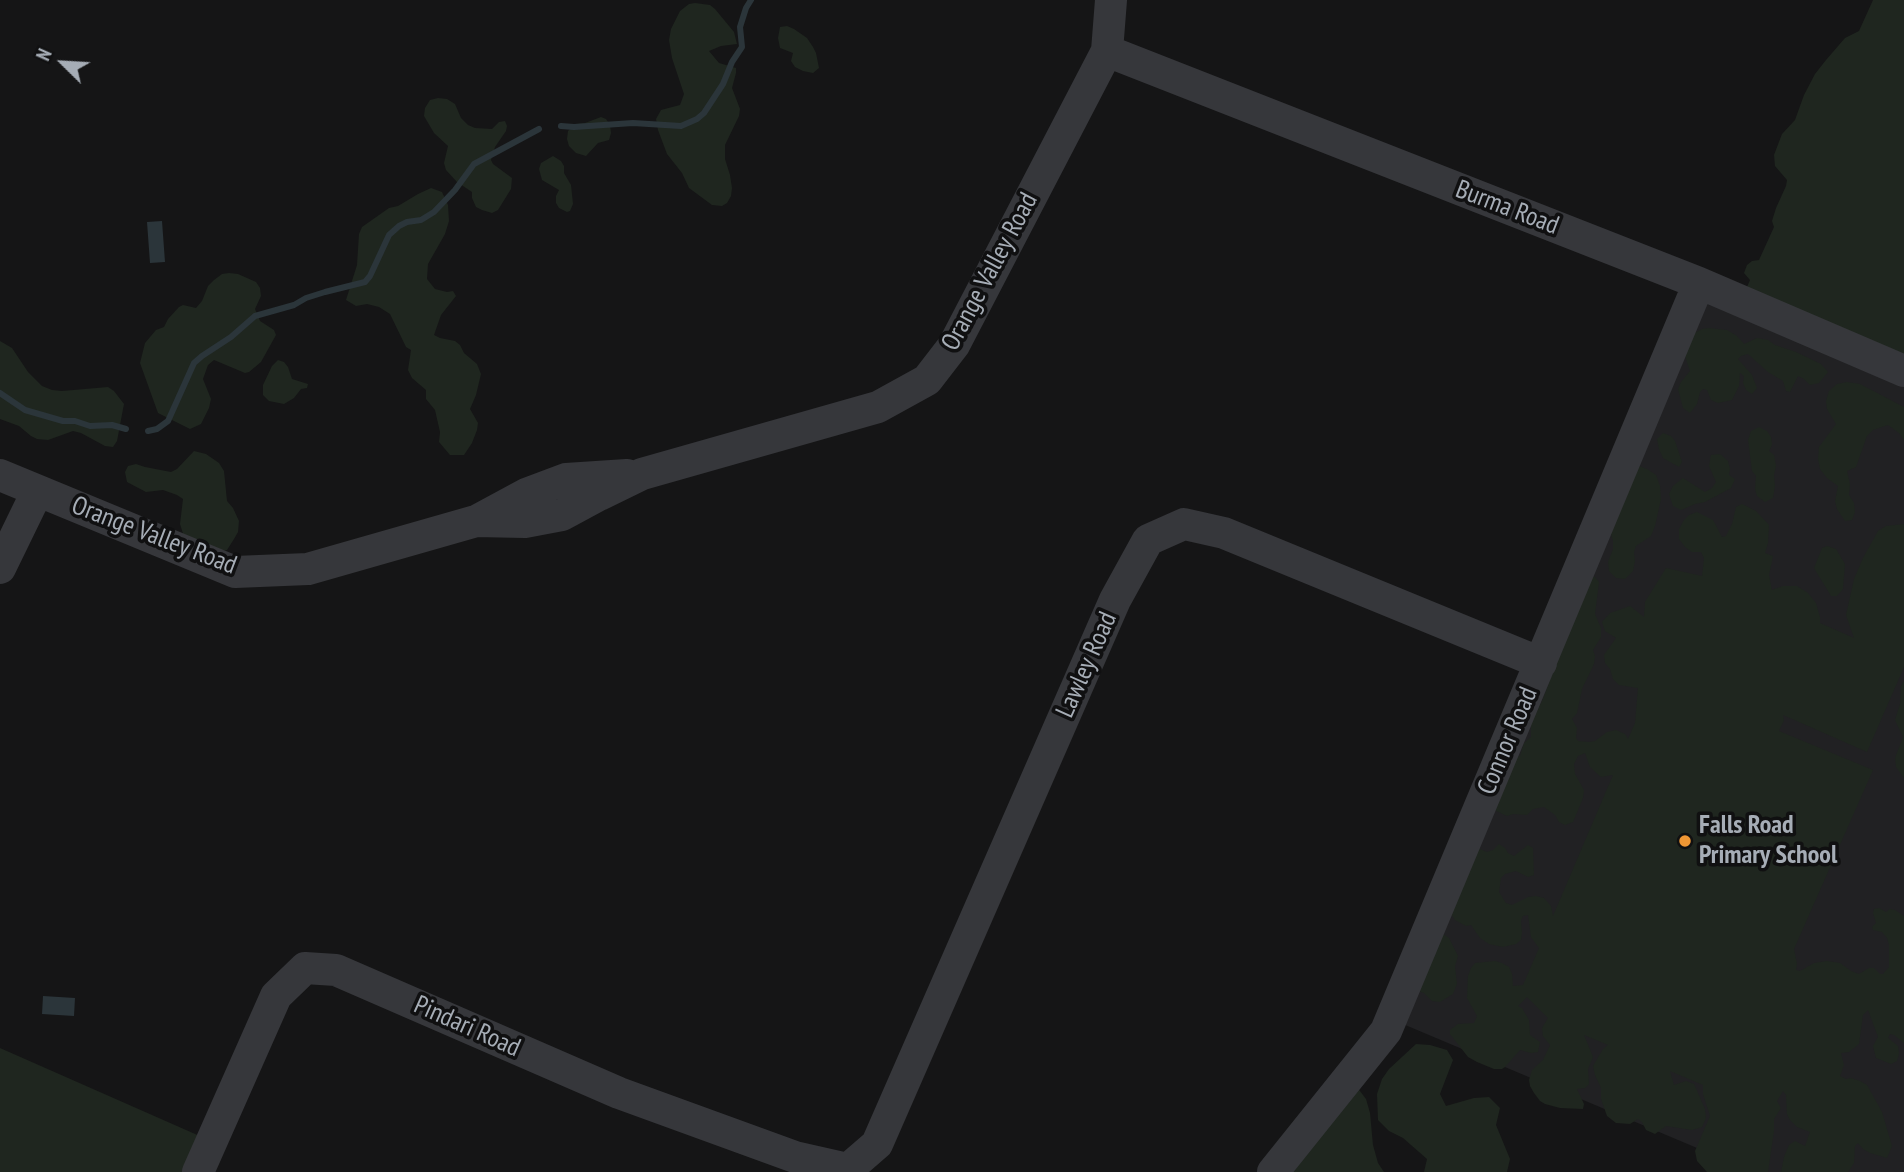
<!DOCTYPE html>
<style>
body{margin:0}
#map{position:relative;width:1904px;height:1172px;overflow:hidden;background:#151516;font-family:"PT Sans Narrow",sans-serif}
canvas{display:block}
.north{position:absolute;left:28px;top:28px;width:70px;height:70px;-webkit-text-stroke:5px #101011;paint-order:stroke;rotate:294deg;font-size:19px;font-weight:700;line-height:28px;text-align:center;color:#a6adb6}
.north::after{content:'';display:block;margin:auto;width:24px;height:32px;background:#a6adb6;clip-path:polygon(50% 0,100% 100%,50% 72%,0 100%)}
</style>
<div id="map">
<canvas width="1904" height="1172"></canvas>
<div class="north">N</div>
</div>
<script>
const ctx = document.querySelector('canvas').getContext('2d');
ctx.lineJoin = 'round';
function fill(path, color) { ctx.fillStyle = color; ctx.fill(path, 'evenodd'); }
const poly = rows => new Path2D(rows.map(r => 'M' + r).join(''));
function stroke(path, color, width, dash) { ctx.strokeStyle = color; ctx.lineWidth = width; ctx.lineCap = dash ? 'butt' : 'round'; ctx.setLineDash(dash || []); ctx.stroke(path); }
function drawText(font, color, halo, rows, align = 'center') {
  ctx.font = font + ' "PT Sans Narrow",sans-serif'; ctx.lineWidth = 7; ctx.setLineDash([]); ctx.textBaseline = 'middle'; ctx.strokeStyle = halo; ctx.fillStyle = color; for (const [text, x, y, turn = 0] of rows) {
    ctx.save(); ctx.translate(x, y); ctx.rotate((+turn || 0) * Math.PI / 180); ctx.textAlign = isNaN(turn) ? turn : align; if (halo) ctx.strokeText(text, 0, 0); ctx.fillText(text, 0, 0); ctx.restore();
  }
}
const built = poly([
 [1699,283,1904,371,1904,1172,1754,1172,1391,1019]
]);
const green = poly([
 [1873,0,1904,0,1904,371,1741,301,1750,280,1744,273,1747,265,1752,261,1759,260,1774,227,1772,221,1776,208,1786,186,1787,180,1775,166,1774,155,1782,134,1795,120,1804,95,1815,74,1826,60,1845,38,1859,31],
 [695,3,710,5,715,9,734,32,737,44,721,46,709,51,719,63,736,68,736,73,732,88,740,109,739,116,725,145,725,159,730,175,732,188,731,196,727,203,722,206,712,205,689,188,682,173,667,154,658,130,656,119,661,110,680,105,684,94,672,58,669,40,671,29,680,11,689,4],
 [787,26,794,29,807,38,813,47,816,53,819,68,813,73,803,71,795,67,791,61,793,53,780,48,778,38,780,27],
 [438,98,447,99,455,104,461,118,468,125,475,128,492,129,499,122,505,121,507,126,506,131,495,147,491,160,493,164,512,178,511,189,498,210,492,213,482,210,476,207,472,198,472,192,457,182,446,170,444,163,448,146,434,133,424,116,425,108,430,100],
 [601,117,606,119,610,125,611,133,609,140,598,143,586,156,576,153,569,146,567,139,568,131,575,124,585,123],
 [553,156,561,161,564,166,564,173,571,185,573,204,570,211,567,212,559,208,556,203,556,196,559,190,542,180,539,169,541,163],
 [431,188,442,192,448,205,449,221,445,234,428,264,427,279,435,289,447,292,453,291,456,296,441,315,434,335,440,338,455,341,460,345,464,353,477,364,481,374,476,395,470,409,478,423,477,430,472,443,464,455,450,455,439,442,440,432,435,410,426,399,426,390,412,378,408,370,411,350,406,347,390,314,379,307,367,304,356,306,346,300,357,265,359,234,362,227,389,208,398,206,418,194],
 [229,273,238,274,256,282,260,288,261,296,255,309,260,321,274,330,276,335,261,362,249,372,245,373,214,360,208,365,203,379,211,399,209,408,201,424,190,429,158,413,140,363,145,343,156,330,164,327,168,319,179,307,183,305,196,308,202,301,208,286,214,280,222,274],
 [1709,328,1727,330,1737,336,1744,344,1757,338,1768,340,1775,345,1796,352,1821,364,1828,372,1819,383,1810,385,1804,379,1798,376,1790,392,1786,391,1783,381,1768,372,1748,354,1741,356,1738,359,1752,375,1757,388,1752,394,1746,390,1743,383,1744,376,1740,373,1739,386,1732,400,1718,403,1711,400,1707,390,1703,389,1700,392,1697,404,1690,413,1683,408,1678,389,1681,382,1690,371,1685,356,1693,334,1702,329],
 [0,341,12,348,28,372,42,386,52,390,62,391,108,387,114,391,124,404,117,441,113,447,105,446,81,433,73,431,48,440,37,439,31,436,19,426,0,419],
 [278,360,284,362,288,367,292,379,308,384,307,388,301,389,294,398,284,404,269,401,263,395,263,385,272,366],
 [1847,382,1860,384,1904,407,1904,440,1899,433,1888,425,1873,430,1867,436,1856,467,1847,471,1850,484,1849,495,1854,503,1855,512,1852,520,1845,521,1837,509,1835,501,1838,486,1827,478,1820,469,1818,459,1819,447,1836,424,1827,409,1826,401,1829,391,1837,384],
 [1759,427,1767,431,1771,437,1772,445,1769,451,1774,455,1776,466,1774,475,1775,486,1773,498,1765,502,1757,496,1755,489,1756,476,1752,471,1748,440,1751,431],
 [1663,433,1671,436,1675,441,1682,462,1679,467,1663,458,1659,449,1657,439],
 [194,451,206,454,219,463,224,471,227,501,233,508,239,521,238,532,234,539,227,550,220,552,185,540,180,524,183,499,177,495,163,490,146,492,127,482,125,472,128,466,136,464,145,467,171,472,177,469],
 [1720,454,1728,461,1730,469,1729,475,1735,479,1731,488,1705,502,1695,504,1681,510,1673,506,1669,494,1673,486,1683,478,1705,492,1712,488,1716,482,1709,466,1711,455],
 [1631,463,1647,469,1656,475,1660,486,1661,499,1655,526,1651,536,1636,546,1634,552,1635,561,1633,571,1625,579,1616,578,1609,571,1608,562,1613,549,1613,541,1611,534,1606,530],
 [1742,504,1756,511,1769,525,1768,543,1765,553,1773,556,1769,575,1772,590,1783,586,1797,586,1808,593,1816,603,1820,617,1820,623,1854,638,1846,615,1854,579,1863,558,1878,531,1886,526,1904,524,1904,667,1867,752,1783,715,1784,720,1779,731,1873,770,1794,949,1797,964,1796,970,1800,971,1814,963,1827,961,1840,963,1851,971,1859,974,1869,968,1874,968,1880,974,1883,974,1889,967,1889,945,1887,938,1882,932,1873,930,1872,927,1876,923,1873,913,1874,909,1879,908,1886,912,1890,909,1895,910,1904,916,1904,1043,1894,1035,1890,1034,1888,1038,1898,1046,1899,1054,1897,1061,1891,1064,1876,1058,1873,1046,1878,1037,1868,1010,1863,1015,1859,1044,1849,1052,1841,1053,1844,1065,1840,1076,1846,1079,1851,1078,1860,1081,1867,1085,1882,1112,1892,1146,1887,1158,1870,1153,1863,1149,1858,1143,1855,1146,1854,1163,1848,1172,1781,1172,1784,1157,1789,1145,1795,1141,1805,1146,1810,1132,1797,1127,1790,1120,1787,1114,1786,1095,1783,1091,1777,1101,1781,1108,1774,1119,1774,1131,1768,1172,1707,1172,1697,1161,1695,1151,1710,1116,1703,1094,1703,1085,1670,1071,1674,1085,1686,1081,1694,1084,1705,1109,1706,1118,1702,1127,1692,1130,1666,1126,1655,1134,1646,1130,1642,1122,1638,1119,1630,1124,1616,1123,1607,1116,1601,1099,1601,1088,1595,1075,1593,1066,1603,1049,1608,1045,1584,1035,1593,1057,1588,1069,1589,1084,1585,1088,1577,1089,1584,1104,1583,1109,1560,1108,1545,1104,1540,1101,1534,1093,1530,1086,1529,1080,1532,1070,1543,1060,1550,1045,1543,1036,1542,1028,1548,1018,1527,997,1518,1006,1522,1008,1529,1020,1530,1035,1540,1042,1538,1052,1531,1053,1520,1050,1505,1067,1502,1069,1494,1069,1477,1062,1468,1057,1450,1034,1450,1030,1458,1024,1474,1023,1477,1016,1467,998,1468,976,1471,968,1475,963,1495,961,1502,963,1509,967,1512,974,1513,986,1523,985,1539,948,1531,937,1528,915,1523,916,1521,921,1522,932,1521,940,1516,944,1503,947,1489,944,1480,938,1471,925,1466,926,1455,920,1451,914,1463,874,1470,872,1471,867,1470,845,1487,852,1493,850,1499,844,1505,848,1508,853,1514,856,1528,845,1533,848,1534,875,1528,877,1516,871,1505,874,1501,878,1499,892,1506,903,1512,905,1528,897,1536,896,1544,898,1551,906,1553,916,1613,775,1601,777,1590,767,1585,753,1578,756,1574,764,1575,774,1584,790,1583,798,1573,822,1565,825,1559,822,1555,815,1544,807,1533,809,1527,815,1513,814,1507,816,1494,810,1516,757,1520,756,1524,743,1531,737,1531,723,1543,699,1588,576,1595,577,1599,582,1595,614,1601,628,1601,637,1593,650,1595,656,1594,664,1582,689,1577,713,1572,719,1577,728,1576,738,1578,741,1589,742,1595,741,1607,732,1616,730,1625,734,1628,739,1635,723,1638,688,1619,685,1613,679,1610,669,1605,663,1604,655,1616,638,1605,631,1602,622,1610,613,1630,606,1644,617,1645,602,1666,568,1702,576,1704,558,1701,552,1692,552,1685,547,1679,539,1679,529,1684,520,1689,515,1697,512,1713,520,1722,537,1726,536,1732,524,1736,507],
 [1827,546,1836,549,1845,564,1843,589,1837,596,1831,596,1814,568,1822,548],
 [1904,681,1904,778,1896,767,1895,758,1903,737,1895,720,1900,704,1901,686],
 [1443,934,1449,938,1458,956,1455,966,1457,984,1453,994,1440,1002,1432,1001,1424,993,1418,991],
 [1416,1044,1430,1045,1447,1050,1453,1060,1440,1094,1446,1106,1474,1098,1489,1097,1500,1108,1496,1125,1510,1159,1507,1172,1424,1172,1427,1159,1403,1138,1389,1131,1378,1120,1377,1094,1382,1079,1389,1069],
 [0,1048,211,1141,198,1172,0,1172],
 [1357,1087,1366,1099,1370,1113,1373,1145,1378,1163,1384,1172,1273,1172]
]);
const water = poly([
 [162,221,165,262,150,263,147,222],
 [43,996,75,998,74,1016,42,1014]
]);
const stream = poly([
 [561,126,574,127,633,123,681,126,697,119,704,113,723,84,732,62,742,47,740,27,746,8,751,0],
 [0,393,25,410,63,421,75,421,90,426,112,425,126,429],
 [148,431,157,429,168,421,194,363,202,356,231,337,255,316,294,305,306,298,325,292,365,282,370,276,389,235,399,226,407,222,421,220,434,212,455,190,474,164,539,129]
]);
const minor = poly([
 [1107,51,1699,283,1904,371],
 [0,475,235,572,308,569,476,521,526,494,566,479,627,475],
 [476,521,525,522,562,515,599,495,642,474,878,407,927,380,954,345,1107,51,1111,0],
 [0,568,37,492],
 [198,1172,276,996,305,968,336,970,619,1093,795,1157,848,1169,877,1144,1115,600,1148,540,1184,524,1224,533,1541,663],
 [1273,1172,1386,1031,1699,283]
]);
const markers = [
 [1685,841,7,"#ef9734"]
];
const streetNames = [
 ["Burma Road",1507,208,21],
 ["Orange Valley Road",990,272,-62],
 ["Orange Valley Road",154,536,21],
 ["Lawley Road",1087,665,-66],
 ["Connor Road",1508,741,-67],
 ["Pindari Road",467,1027,24]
];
const poiNames = [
 ["Falls Road",1699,826],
 ["Primary School",1699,856]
];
fill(built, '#212123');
fill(green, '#1f261f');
fill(water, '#2b353a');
stroke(stream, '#2b353a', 6);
stroke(minor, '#36373b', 32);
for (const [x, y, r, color] of markers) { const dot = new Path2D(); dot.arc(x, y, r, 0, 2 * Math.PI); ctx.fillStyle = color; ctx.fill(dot); stroke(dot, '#101011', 2.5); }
drawText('26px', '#a6adb6', '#101011', streetNames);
drawText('bold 26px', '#a6adb6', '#101011', poiNames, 'left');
</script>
